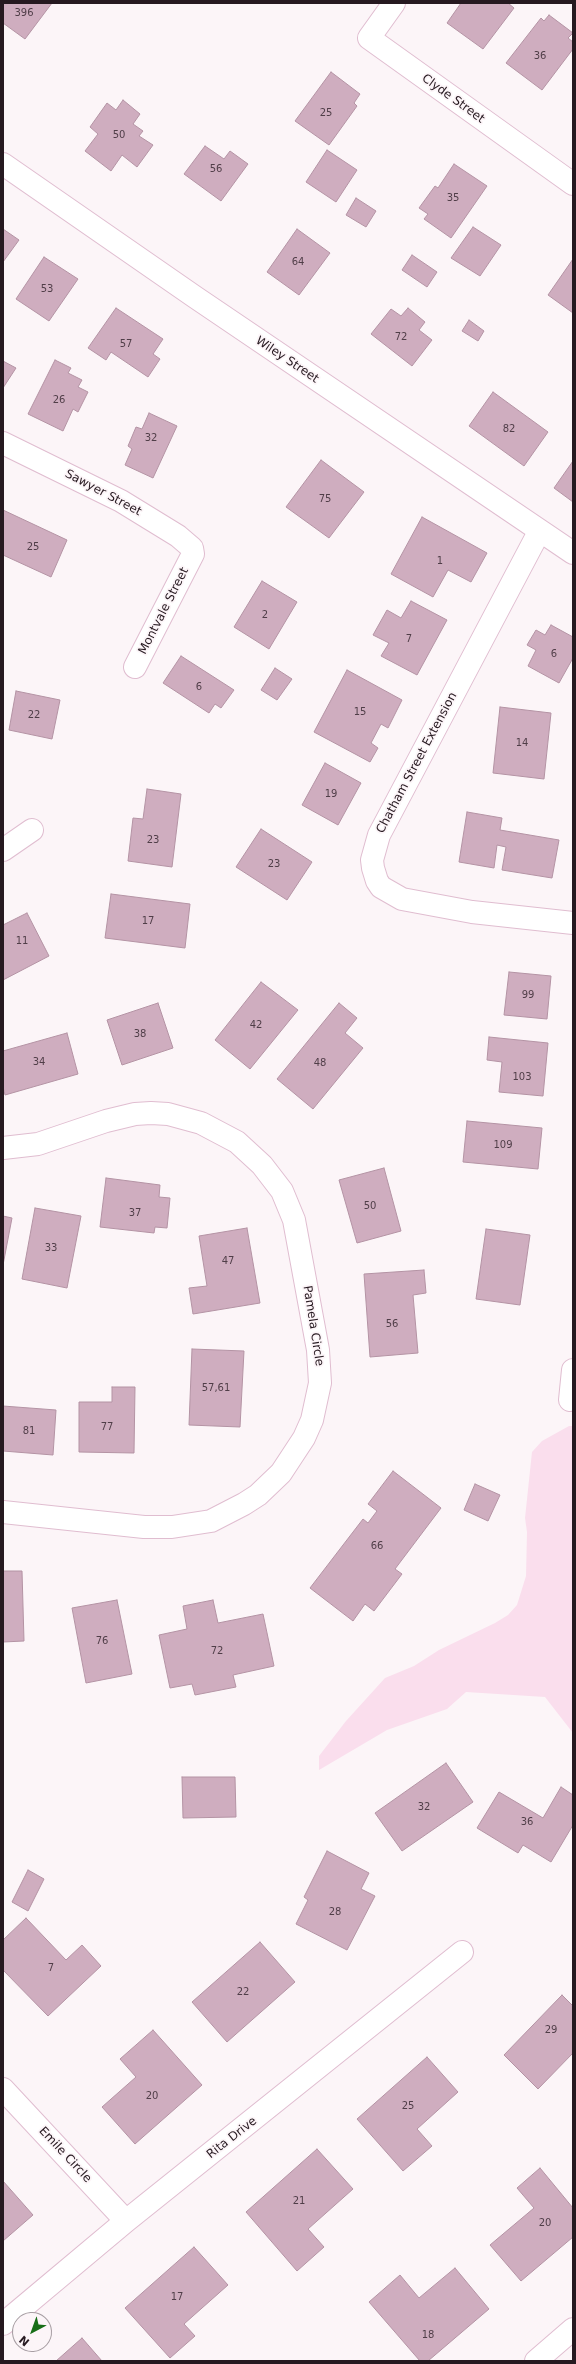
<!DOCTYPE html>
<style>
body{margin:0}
#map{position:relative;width:576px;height:2364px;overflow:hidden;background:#fcf5f8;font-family:"DejaVu Sans",sans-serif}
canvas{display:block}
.frame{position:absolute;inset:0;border:4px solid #261920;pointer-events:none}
.north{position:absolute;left:12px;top:2312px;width:40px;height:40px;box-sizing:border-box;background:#fcf5f8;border:1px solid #a69da2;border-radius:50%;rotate:221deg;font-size:11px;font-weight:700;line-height:16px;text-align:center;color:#261920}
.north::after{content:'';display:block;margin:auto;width:14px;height:18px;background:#176e17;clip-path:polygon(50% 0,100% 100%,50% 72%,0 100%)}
</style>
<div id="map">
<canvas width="576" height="2364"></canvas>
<div class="frame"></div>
<div class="north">N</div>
</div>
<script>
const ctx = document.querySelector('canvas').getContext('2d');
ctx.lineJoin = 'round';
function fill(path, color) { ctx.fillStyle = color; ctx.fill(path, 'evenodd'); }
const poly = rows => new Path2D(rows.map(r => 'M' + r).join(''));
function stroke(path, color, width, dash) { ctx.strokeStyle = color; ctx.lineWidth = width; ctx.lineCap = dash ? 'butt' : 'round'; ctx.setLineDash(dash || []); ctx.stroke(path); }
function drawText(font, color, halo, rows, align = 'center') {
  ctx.font = font + ' "DejaVu Sans",sans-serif'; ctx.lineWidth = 3.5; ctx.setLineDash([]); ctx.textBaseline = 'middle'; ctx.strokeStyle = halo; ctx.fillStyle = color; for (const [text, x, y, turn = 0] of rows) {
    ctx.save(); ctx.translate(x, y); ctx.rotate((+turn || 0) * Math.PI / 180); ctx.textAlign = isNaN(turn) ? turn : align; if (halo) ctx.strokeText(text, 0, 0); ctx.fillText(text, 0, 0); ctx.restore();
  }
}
const green = poly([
 [569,1426,573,1426,573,1733,545,1697,466,1692,447,1709,387,1730,319,1770,319,1756,346,1721,385,1678,414,1666,439,1650,495,1623,508,1615,517,1605,526,1576,527,1532,525,1518,532,1452,542,1441]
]);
const building = poly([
 [3,3,52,3,25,39,3,23,3,3],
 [461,3,508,3,514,8,483,49,447,23,461,3],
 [549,15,573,33,568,38,573,42,573,49,542,90,506,63,541,18,544,21,549,15],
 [331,72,360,94,354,103,357,106,329,145,295,121,331,72],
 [123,100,140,114,133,124,143,131,139,136,153,145,137,167,122,155,111,171,85,151,98,134,90,127,107,103,116,110,123,100],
 [205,146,224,159,230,151,248,164,221,201,184,174,205,146],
 [327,150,357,170,336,202,306,182,327,150],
 [454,164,487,186,451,238,424,219,428,214,419,208,435,186,438,188,454,164],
 [356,198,376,211,366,227,346,215,356,198],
 [473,227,501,245,480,276,451,258,473,227],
 [3,229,19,240,3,262,3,229],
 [297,229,330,253,299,295,267,272,297,229],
 [412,255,437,272,427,287,402,270,412,255],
 [44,257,78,279,49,321,16,299,44,257],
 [573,259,573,313,548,295,573,259],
 [116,308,163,339,153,354,160,359,148,377,111,352,106,360,88,348,116,308],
 [408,308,425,322,419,330,432,340,412,366,371,334,391,309,401,316,408,308],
 [469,320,484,331,478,341,462,331,469,320],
 [55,360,71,368,68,373,82,380,78,387,88,392,78,412,73,409,63,431,28,414,55,360],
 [3,361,16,368,3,388,3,361],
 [493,392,548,432,524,466,469,426,493,392],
 [149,413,177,426,153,478,125,465,132,449,128,446,136,427,142,429,149,413],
 [321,460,364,492,329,538,286,507,321,460],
 [573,461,573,502,554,488,573,461],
 [3,510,67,540,51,577,3,555,3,510],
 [422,517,487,553,471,582,448,570,433,597,391,574,422,517],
 [262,581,297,602,269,649,234,627,262,581],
 [411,601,447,620,417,675,381,656,389,643,373,635,387,610,401,618,411,601],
 [551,625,573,637,573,658,559,683,528,666,536,650,527,645,536,630,545,635,551,625],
 [181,656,234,690,221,708,215,704,209,713,163,683,181,656],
 [275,668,292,679,277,700,261,690,275,668],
 [347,670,402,700,388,728,381,724,371,743,378,748,370,762,314,732,347,670],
 [16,691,60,700,52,739,9,730,16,691],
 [500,707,551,713,544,779,493,773,500,707],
 [325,763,361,783,338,825,302,805,325,763],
 [147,789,181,794,172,867,128,861,133,818,143,819,147,789],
 [467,812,502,818,500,830,559,840,552,878,502,870,506,847,497,845,494,868,459,862,467,812],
 [261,829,312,862,287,900,236,867,261,829],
 [111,894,190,904,185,948,105,938,111,894],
 [27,913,49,956,3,980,3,925,27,913],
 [509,972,551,976,547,1019,504,1015,509,972],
 [261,982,298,1010,250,1069,215,1040,261,982],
 [158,1003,173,1048,122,1065,107,1020,158,1003],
 [339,1003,357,1018,345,1033,363,1048,313,1109,277,1079,339,1003],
 [67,1033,78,1074,5,1095,3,1087,3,1051,67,1033],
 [489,1037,548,1043,543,1096,499,1092,502,1062,487,1060,489,1037],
 [467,1121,542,1128,538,1169,463,1162,467,1121],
 [384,1168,401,1231,357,1243,339,1180,384,1168],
 [106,1178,160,1185,159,1197,170,1198,167,1228,155,1227,154,1233,100,1227,106,1178],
 [35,1208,81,1216,67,1288,22,1279,35,1208],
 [3,1216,12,1218,3,1265,3,1216],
 [247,1228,260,1303,193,1314,189,1288,207,1286,199,1236,247,1228],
 [486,1229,530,1235,520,1305,476,1299,486,1229],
 [424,1270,426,1293,413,1295,418,1353,370,1357,364,1274,424,1270],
 [192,1349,244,1351,240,1427,189,1425,192,1349],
 [112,1387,135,1387,134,1453,79,1452,79,1402,112,1402,112,1387],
 [3,1406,56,1410,53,1455,3,1451,3,1406],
 [393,1471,441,1508,395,1569,402,1574,374,1611,365,1604,353,1621,310,1588,363,1519,368,1523,377,1511,368,1504,393,1471],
 [475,1484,500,1495,488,1521,464,1510,475,1484],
 [3,1571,22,1571,24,1641,3,1642,3,1571],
 [117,1600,132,1674,86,1683,72,1608,117,1600],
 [213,1600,218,1623,263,1614,274,1666,233,1675,236,1687,195,1695,192,1684,170,1688,159,1635,187,1629,183,1606,213,1600],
 [446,1763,473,1802,402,1851,375,1813,446,1763],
 [182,1777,235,1777,236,1817,183,1818,182,1777],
 [561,1787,573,1795,573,1825,551,1862,523,1845,518,1853,477,1828,499,1792,543,1818,561,1787],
 [327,1851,369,1873,361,1889,375,1896,347,1950,296,1924,308,1900,304,1897,327,1851],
 [28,1870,44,1879,28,1911,12,1902,28,1870],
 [26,1918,66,1960,82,1945,101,1966,48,2016,3,1970,3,1940,26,1918],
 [260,1942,295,1982,227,2042,192,2002,260,1942],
 [562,1995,573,2006,573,2053,538,2089,504,2055,562,1995],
 [153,2030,202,2085,135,2144,102,2107,136,2077,120,2059,153,2030],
 [427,2057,458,2092,417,2129,432,2146,403,2171,357,2119,427,2057],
 [317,2149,353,2189,308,2229,324,2247,297,2271,246,2212,317,2149],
 [540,2168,573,2208,573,2237,521,2281,490,2245,534,2208,517,2188,540,2168],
 [3,2181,33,2215,3,2241,3,2181],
 [194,2247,228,2285,184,2324,195,2336,170,2358,125,2308,194,2247],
 [455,2268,489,2309,428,2361,420,2361,369,2302,400,2275,419,2298,455,2268],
 [82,2338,102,2361,56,2361,82,2338]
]);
const minor = poly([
 [394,3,369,38,573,184],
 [3,164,195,297,573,553],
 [3,443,121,501,178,536,192,548,193,554,135,667],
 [539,532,379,835,372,860,373,868,377,881,381,887,402,899,472,912,573,923],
 [3,850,32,830],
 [3,1148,38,1144,106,1121,135,1114,151,1113,168,1114,201,1123,237,1142,262,1165,282,1191,294,1220,318,1350,320,1383,312,1420,304,1438,281,1473,258,1495,244,1504,211,1521,172,1527,144,1527,3,1512],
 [570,1400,573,1370],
 [3,2089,126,2221],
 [3,2324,126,2221,462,1952],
 [536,2361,573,2329]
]);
const numberNames = [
 ["396",24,13],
 ["36",540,56],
 ["25",326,113],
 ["50",119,135],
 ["56",216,169],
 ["35",453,198],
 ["64",298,262],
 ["53",47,289],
 ["72",401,337],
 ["57",126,344],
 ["26",59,400],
 ["82",509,429],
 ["32",151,438],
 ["75",325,499],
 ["25",33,547],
 ["1",440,561],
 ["2",265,615],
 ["7",409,639],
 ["6",554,654],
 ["6",199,687],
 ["15",360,712],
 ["22",34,715],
 ["14",522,743],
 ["19",331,794],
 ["23",153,840],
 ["23",274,864],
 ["17",148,921],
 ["11",22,941],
 ["99",528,995],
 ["42",256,1025],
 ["38",140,1034],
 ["34",39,1062],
 ["48",320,1063],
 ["103",522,1077],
 ["109",503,1145],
 ["50",370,1206],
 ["37",135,1213],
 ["33",51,1248],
 ["47",228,1261],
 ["56",392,1324],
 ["57,61",216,1388],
 ["77",107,1427],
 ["81",29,1431],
 ["66",377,1546],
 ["76",102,1641],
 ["72",217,1651],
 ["32",424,1807],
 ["36",527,1822],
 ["28",335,1912],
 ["7",51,1968],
 ["22",243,1992],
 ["29",551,2030],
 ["20",152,2096],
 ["25",408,2106],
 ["21",299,2201],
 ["20",545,2223],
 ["17",177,2297],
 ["18",428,2335]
];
const streetNames = [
 ["Clyde Street",453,99,36],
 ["Wiley Street",287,360,34],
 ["Sawyer Street",103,493,28],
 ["Montvale Street",164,611,-63],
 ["Chatham Street Extension",417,763,-62],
 ["Pamela Circle",313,1326,81],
 ["Rita Drive",232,2138,-38],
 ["Emile Circle",65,2155,47]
];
fill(green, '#fadeed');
fill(building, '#cfadbf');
stroke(building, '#b493a4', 1);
stroke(minor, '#e0bdd0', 24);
stroke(minor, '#fff', 22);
drawText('10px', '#503e48', null, numberNames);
drawText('12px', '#261920', '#fcf5f8', streetNames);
</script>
